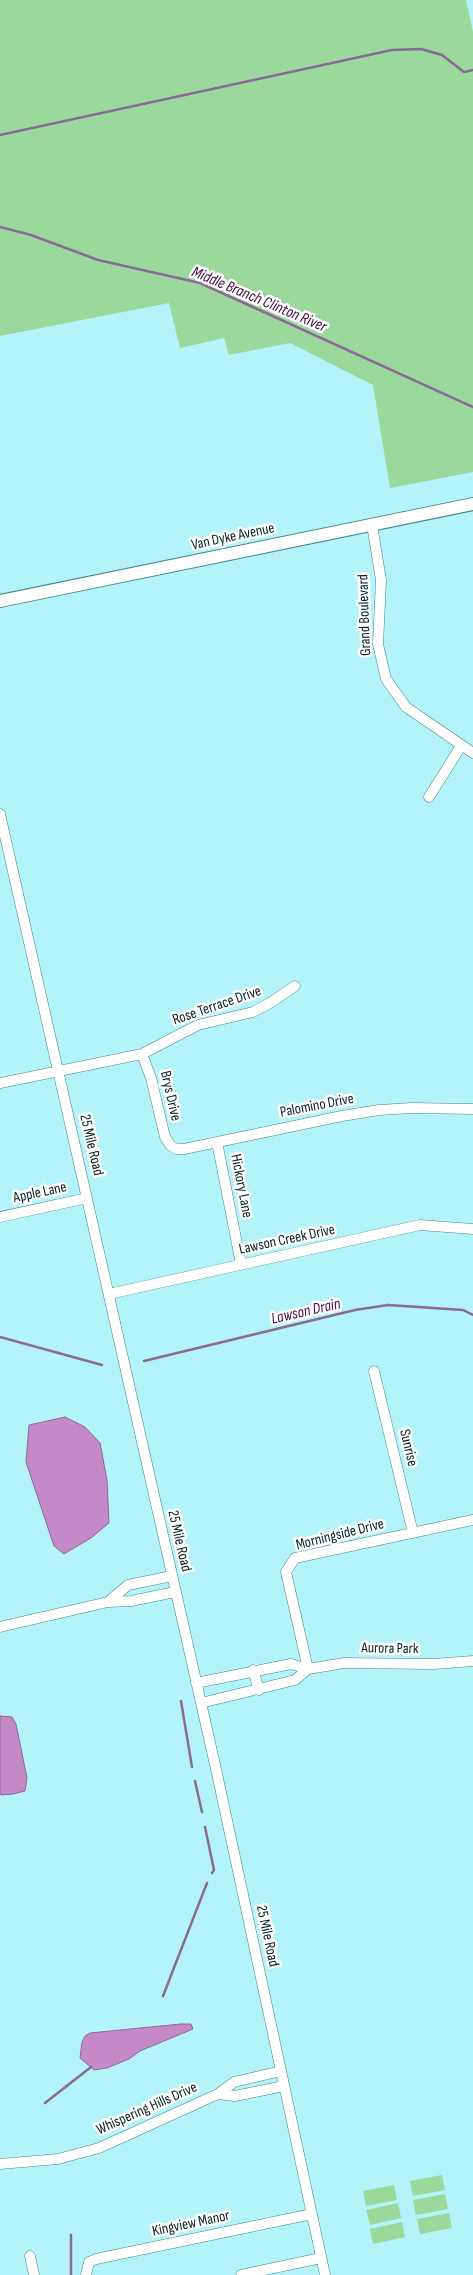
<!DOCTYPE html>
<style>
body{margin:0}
canvas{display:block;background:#b3f3fa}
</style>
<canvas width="473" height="2275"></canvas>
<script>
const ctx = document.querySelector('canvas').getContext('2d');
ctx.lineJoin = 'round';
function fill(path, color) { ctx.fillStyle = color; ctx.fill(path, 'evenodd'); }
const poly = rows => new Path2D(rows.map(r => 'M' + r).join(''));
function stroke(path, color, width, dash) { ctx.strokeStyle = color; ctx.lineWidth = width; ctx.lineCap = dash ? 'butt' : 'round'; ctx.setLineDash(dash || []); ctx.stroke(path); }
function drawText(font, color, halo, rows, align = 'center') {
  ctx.font = font + ' "Sofia Sans Condensed",sans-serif'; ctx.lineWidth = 5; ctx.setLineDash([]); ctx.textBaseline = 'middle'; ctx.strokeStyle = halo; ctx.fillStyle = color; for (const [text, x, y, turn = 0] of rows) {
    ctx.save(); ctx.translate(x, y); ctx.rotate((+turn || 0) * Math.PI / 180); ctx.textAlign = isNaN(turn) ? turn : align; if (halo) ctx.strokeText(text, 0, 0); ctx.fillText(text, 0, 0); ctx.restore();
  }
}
const green = poly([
 [0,0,466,0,473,32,473,472,390,488,373,385,290,343,229,355,224,338,180,348,169,303,0,336],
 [442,2175,445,2190,413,2196,410,2181],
 [394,2185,397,2200,366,2206,363,2191],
 [445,2194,448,2209,416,2215,413,2200],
 [398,2203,401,2218,370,2225,366,2210],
 [449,2213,452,2228,420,2234,417,2219],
 [402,2222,405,2237,373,2244,370,2229]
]);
const water = poly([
 [65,1417,85,1427,100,1443,107,1480,109,1523,91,1538,64,1554,54,1546,26,1462,29,1425,65,1417],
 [0,1716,12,1717,16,1724,27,1778,25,1791,13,1794,1,1795,0,1793,0,1716],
 [181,2024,191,2024,193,2029,140,2051,129,2059,107,2068,94,2070,80,2058,82,2042,85,2036,90,2033,181,2024]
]);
const stream = poly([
 [0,135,392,50,421,49,442,55,464,72,473,70],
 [0,227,31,235,98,260,200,283,473,407],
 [0,1337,102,1365],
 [144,1361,355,1310,388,1305,463,1310,473,1315],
 [181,1701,192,1767],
 [195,1781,202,1812],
 [205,1827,214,1870,212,1873],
 [163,1996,207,1883],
 [45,2103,91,2067],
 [71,2235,71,2275]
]);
const minor = poly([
 [372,525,381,580,378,644,386,679,406,707,473,753],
 [429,797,461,746],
 [0,814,216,1769,325,2275],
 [142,1054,151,1078,165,1137,170,1145,176,1149,184,1149,342,1116,379,1110,412,1108,473,1109],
 [0,1083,142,1054,198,1025,253,1012,270,1003,295,986],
 [217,1142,241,1264],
 [0,1217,87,1198],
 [109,1294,420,1225,473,1229],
 [374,1371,413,1533],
 [108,1602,128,1585,172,1576],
 [0,1627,108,1602,131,1601,175,1592],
 [308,1669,286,1572,295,1558,473,1520],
 [253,1670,259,1690],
 [196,1683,291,1664,308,1669,344,1663,434,1664,473,1661],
 [201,1703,295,1680,308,1669],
 [281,2071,234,2082,218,2094,235,2096,284,2086],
 [0,2164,58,2159,99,2148,218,2094],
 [30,2256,34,2275],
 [86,2275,89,2262,96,2259,312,2214],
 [241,2275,321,2258]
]);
const major = poly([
 [0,601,473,504]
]);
const streetNames = [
 ["Van Dyke Avenue",233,537,-12],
 ["Grand Boulevard",365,615,-92],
 ["Rose Terrace Drive",217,1006,-19],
 ["Brys Drive",170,1096,77],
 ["Palomino Drive",317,1106,-11],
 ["25 Mile Road",91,1145,77],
 ["Hickory Lane",241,1186,79],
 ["Apple Lane",40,1193,-12],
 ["Lawson Creek Drive",287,1240,-12],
 ["Sunrise",408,1448,77],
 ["Morningside Drive",340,1535,-14],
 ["25 Mile Road",179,1541,77],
 ["Aurora Park",390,1649,1],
 ["25 Mile Road",267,1936,78],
 ["Whispering Hills Drive",147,2109,-24],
 ["Kingview Manor",191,2224,-12]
];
const waterNames = [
 ["Middle Branch Clinton River",259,300,23],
 ["Lawson Drain",306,1312,-13]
];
fill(green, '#9bd89b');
fill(water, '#c589c9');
stroke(water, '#8b6a97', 1);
stroke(stream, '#8b6a97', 2.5);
stroke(minor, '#47858b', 11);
stroke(major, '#47858b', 14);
stroke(minor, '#fff', 10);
stroke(major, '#fff', 12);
drawText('15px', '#052023', '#fff', streetNames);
drawText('italic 16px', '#450e49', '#fff', waterNames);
</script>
